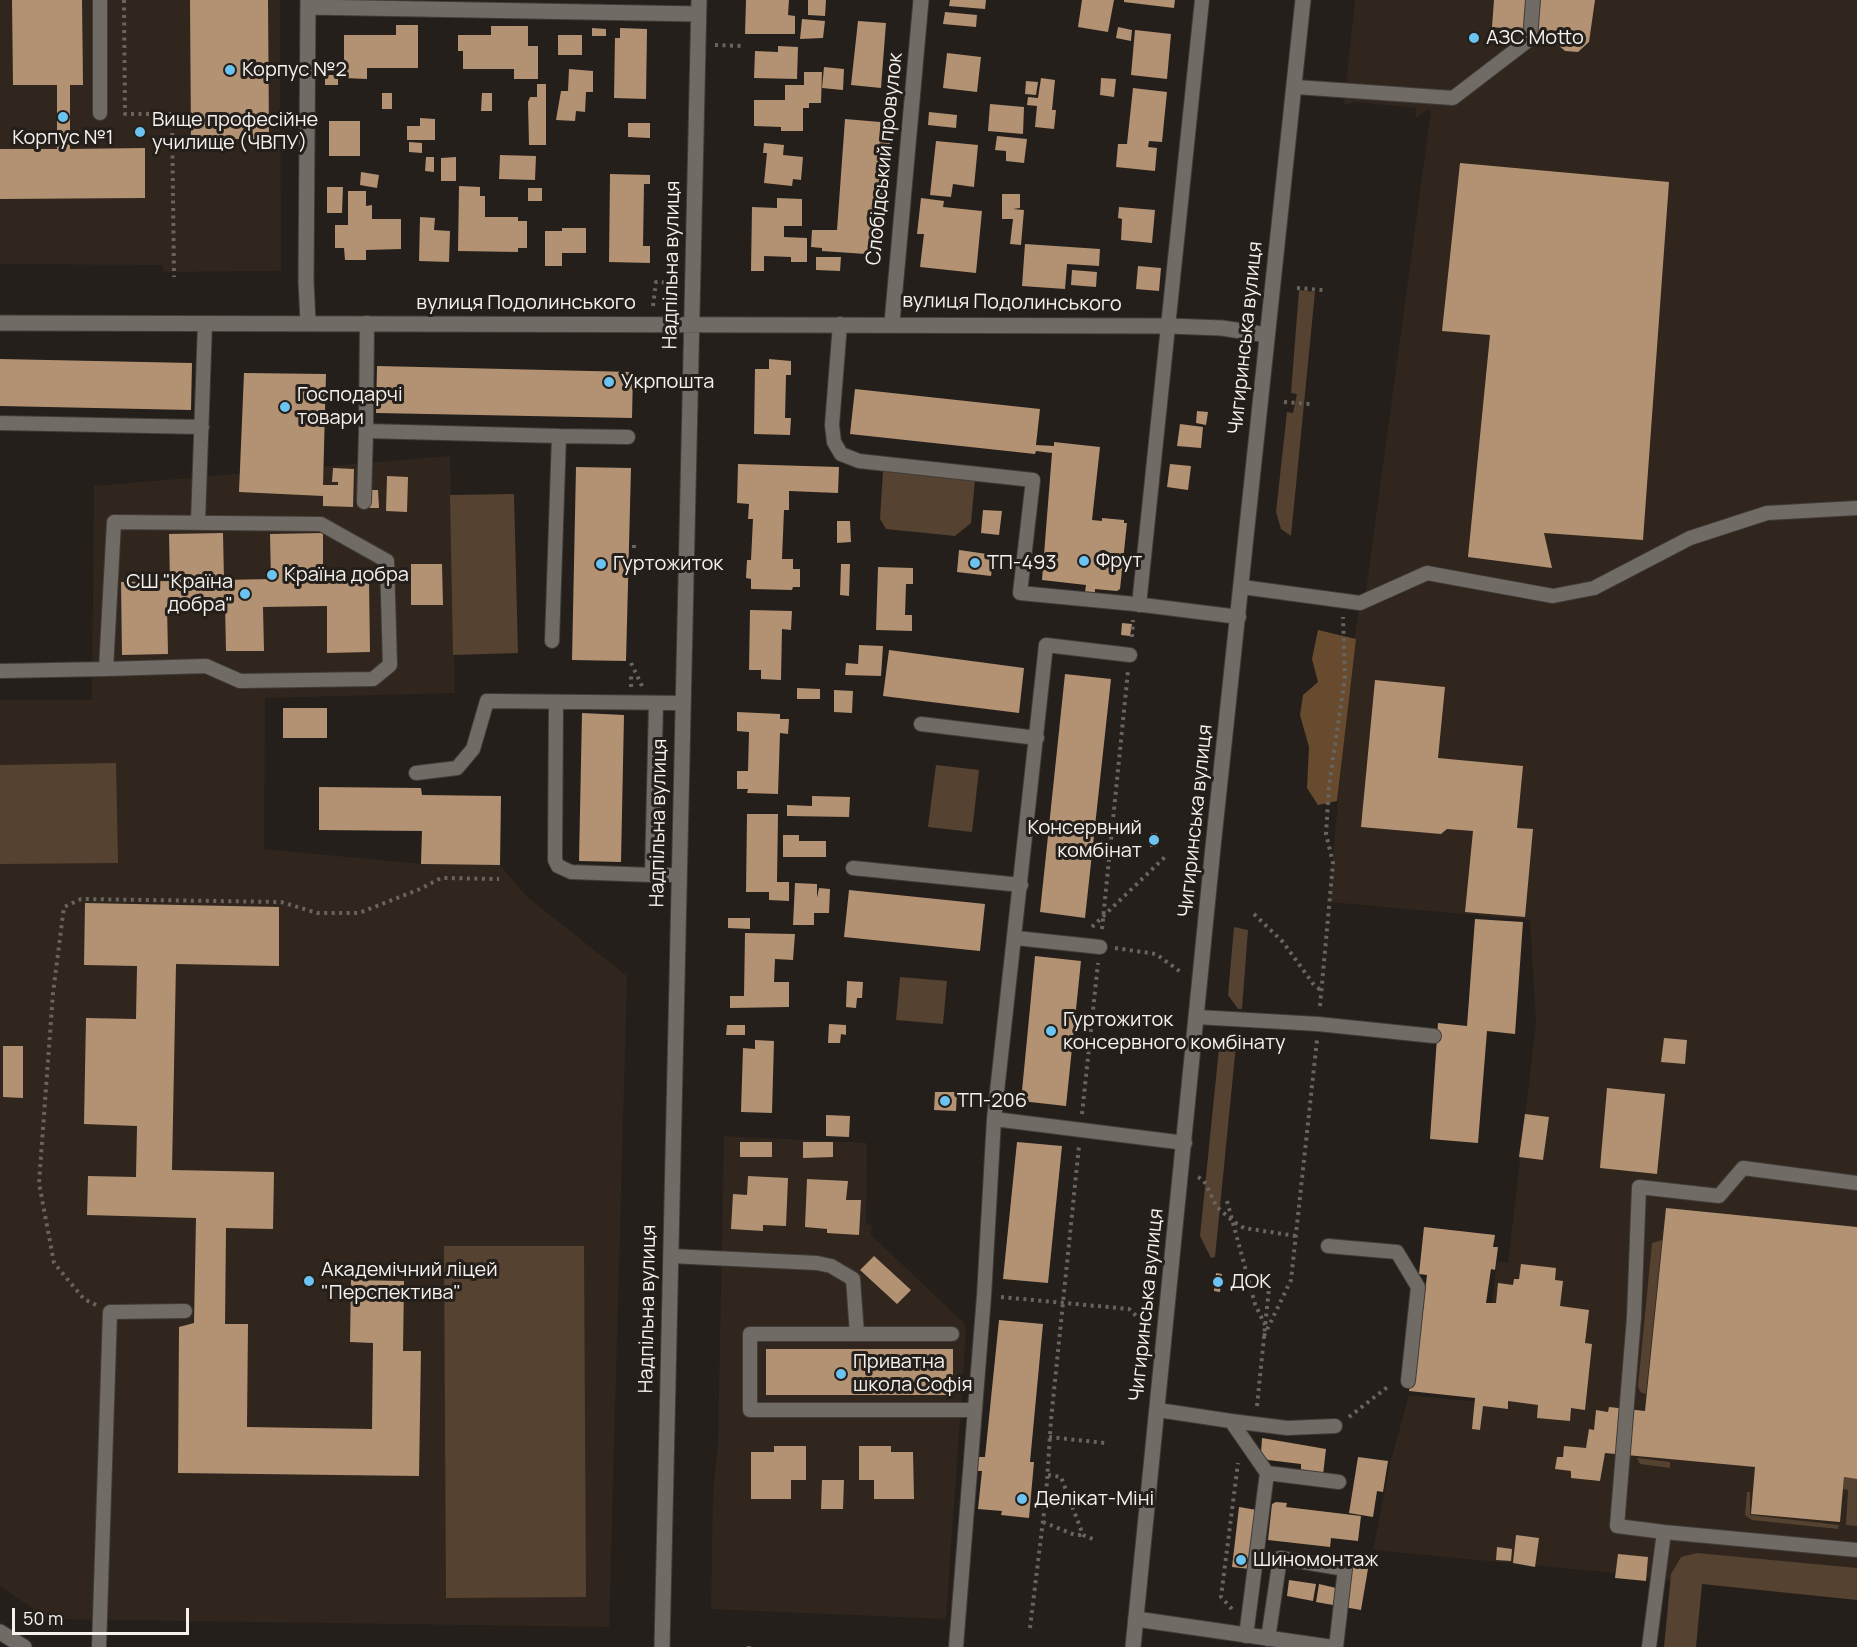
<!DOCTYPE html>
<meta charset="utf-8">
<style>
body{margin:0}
#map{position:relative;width:1857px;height:1647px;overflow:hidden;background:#241f1a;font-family:Manrope,sans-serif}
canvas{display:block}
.scale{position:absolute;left:12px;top:1608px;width:177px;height:27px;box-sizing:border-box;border:3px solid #f5f1ee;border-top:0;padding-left:8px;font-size:18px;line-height:21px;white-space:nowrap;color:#f5f1ee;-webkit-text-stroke:4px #241f1a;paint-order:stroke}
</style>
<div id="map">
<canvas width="1857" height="1647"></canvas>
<div class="scale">50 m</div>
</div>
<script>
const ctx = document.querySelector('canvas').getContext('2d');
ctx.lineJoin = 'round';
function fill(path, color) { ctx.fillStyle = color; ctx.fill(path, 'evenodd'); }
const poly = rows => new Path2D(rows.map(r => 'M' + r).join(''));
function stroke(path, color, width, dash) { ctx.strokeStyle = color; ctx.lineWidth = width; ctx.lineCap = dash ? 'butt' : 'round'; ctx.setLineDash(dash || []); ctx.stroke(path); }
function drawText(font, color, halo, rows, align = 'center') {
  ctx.font = font + ' Manrope,sans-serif'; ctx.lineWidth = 6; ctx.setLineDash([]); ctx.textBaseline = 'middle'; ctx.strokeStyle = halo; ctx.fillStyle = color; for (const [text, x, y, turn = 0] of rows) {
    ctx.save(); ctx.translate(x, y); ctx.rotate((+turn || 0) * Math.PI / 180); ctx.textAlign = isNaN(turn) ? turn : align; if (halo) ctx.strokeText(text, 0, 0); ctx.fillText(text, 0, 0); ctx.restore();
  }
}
const built = poly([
 [0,0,280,0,281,271,163,272,163,265,0,264],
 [1355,0,1857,0,1857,1600,1646,1578,1630,1579,1615,1578,1615,1573,1594,1571,1373,1550,1390,1464,1409,1395,1480,1402,1497,1261,1508,1263,1536,1023,1530,920,1329,902,1350,667,1360,603,1366,591,1431,111,1427,110,1416,118,1416,108,1355,102,1344,105],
 [450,456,455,693,265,698,264,849,421,864,500,865,526,896,627,976,609,1627,48,1619,0,1586,0,700,92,700,94,486],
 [724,1136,867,1143,866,1224,872,1225,871,1235,964,1323,966,1332,946,1619,711,1609,713,1491,718,1445]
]);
const green = poly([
 [1299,290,1315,292,1291,536,1281,529,1276,512,1287,412,1293,413,1297,394,1291,393],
 [883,471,975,480,971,523,955,536,886,529,880,519],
 [514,494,518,653,453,655,450,495],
 [116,763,118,863,0,864,0,765],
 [936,765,979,770,972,832,928,827],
 [1234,927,1248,930,1242,1009,1238,1009,1228,995],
 [900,977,947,981,943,1024,896,1020],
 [1237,1035,1215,1257,1211,1258,1200,1236,1219,1048,1229,1038],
 [1662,1240,1646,1394,1640,1392,1638,1386,1652,1243],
 [444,1246,584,1246,586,1597,446,1598],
 [1637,1458,1670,1462,1670,1468,1640,1464],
 [1844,1477,1857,1479,1857,1526,1846,1525,1848,1490,1843,1489],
 [1747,1492,1750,1492,1750,1515,1839,1525,1838,1529,1752,1520,1745,1515],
 [1697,1553,1857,1568,1857,1600,1702,1584,1696,1647,1664,1647,1671,1574,1681,1557]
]);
const forest = poly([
 [1318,630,1356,639,1337,801,1318,805,1307,788,1309,747,1300,715,1303,695,1318,682,1312,659]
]);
const building = poly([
 [12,0,82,0,83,85,70,85,70,149,145,148,145,198,0,199,0,149,57,149,57,85,13,85],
 [190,0,268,0,269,139,191,139],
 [746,0,789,0,788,15,795,16,795,34,745,34],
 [808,0,826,0,825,16,808,15],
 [950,0,986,0,985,9,949,6],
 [1082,0,1114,0,1108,32,1078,27],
 [1124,0,1175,0,1174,8,1124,2],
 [1494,0,1595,0,1589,42,1578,52,1565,51,1556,43,1553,33,1492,27],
 [945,12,977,15,976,27,943,24],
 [802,19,825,21,823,38,800,39],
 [858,21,886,23,881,88,851,85],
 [396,25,418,25,418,68,367,68,367,79,344,78,344,35,396,35],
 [491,26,528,26,528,46,538,46,538,79,514,79,514,69,463,69,463,51,458,51,458,35,491,35],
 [1118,27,1132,30,1131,41,1116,38],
 [592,28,606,29,606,36,592,36],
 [620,28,647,29,646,99,614,98,615,38,620,38],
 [1135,30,1171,34,1167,79,1131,75],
 [558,35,582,35,582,55,558,55],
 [778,46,798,47,797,79,754,78,755,51,778,52],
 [947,53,981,57,977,92,943,88],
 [824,67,844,69,843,90,822,88],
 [569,69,593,71,593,92,586,92,585,112,576,111,575,121,556,120,561,91,568,91],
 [804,72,822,72,821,103,809,103,809,108,803,108,803,131,781,131,781,127,754,126,754,100,785,100,785,85,804,85],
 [325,75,338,75,338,85,325,85],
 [1041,78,1055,80,1052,110,1056,110,1054,129,1035,127,1037,106,1027,105,1028,97,1038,98],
 [1101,78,1116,79,1114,97,1100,95],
 [1026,81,1038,82,1036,95,1025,94],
 [537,84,546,84,546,145,529,145,528,102,530,97,537,97],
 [1133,88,1167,92,1162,142,1149,141,1148,147,1157,148,1155,171,1116,167,1118,144,1127,144],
 [382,93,392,93,392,109,382,109],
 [482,93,492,93,492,111,481,111],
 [990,104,1024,107,1023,134,988,131],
 [929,112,957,115,956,128,928,125],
 [420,118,435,119,435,140,407,140,407,126,420,126],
 [845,119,892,123,880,255,822,251,822,248,811,247,812,230,837,230],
 [329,121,360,121,360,156,329,156],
 [628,123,650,123,650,138,628,137],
 [997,136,1027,139,1024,163,1006,161,1006,151,995,150],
 [936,141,978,145,974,187,953,184,951,197,930,195],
 [409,142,422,143,422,153,409,152],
 [764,143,784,145,783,155,803,157,801,180,793,179,792,186,764,183,767,153,763,153],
 [500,155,536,156,535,180,499,179],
 [426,157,434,157,434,172,425,171],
 [456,157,456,181,441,181,441,158],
 [1460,163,1669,182,1643,540,1544,533,1552,568,1468,557,1490,335,1442,331],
 [361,172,379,175,377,188,360,185],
 [610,174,650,175,650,184,644,184,643,246,650,246,650,263,609,262],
 [459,186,480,187,480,196,485,196,485,217,518,217,518,221,527,221,527,248,518,248,518,252,458,251],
 [327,187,343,187,342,213,327,213],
 [528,188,542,188,542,201,528,201],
 [348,191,366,191,366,206,372,205,372,219,401,219,401,249,366,250,366,260,345,260,344,248,335,248,335,225,348,225],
 [1002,194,1020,194,1020,208,1013,209,1024,210,1021,245,1010,244,1013,219,1002,219],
 [777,198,802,199,802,226,784,226,784,237,807,238,807,262,791,262,791,257,764,256,764,271,751,271,752,207,777,208],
 [921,198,944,201,943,207,982,211,976,273,920,267,924,234,917,234],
 [1119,207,1155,210,1152,243,1121,240,1122,219,1118,218],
 [420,217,435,218,434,230,450,231,449,262,419,261],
 [562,228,586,228,586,253,562,253,562,266,545,266,545,231,562,231],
 [1025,244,1100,249,1099,266,1067,264,1065,289,1022,286],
 [816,257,841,257,840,271,816,270],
 [1138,266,1161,268,1159,291,1136,289],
 [1072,270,1097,272,1096,287,1071,285],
 [0,359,192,363,191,410,0,406],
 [769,359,791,361,791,375,786,375,785,418,791,418,790,435,754,434,755,369,769,369],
 [377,366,633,372,632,418,376,413],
 [244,373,326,374,323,485,338,485,338,482,332,482,333,468,354,469,353,507,323,506,323,496,239,492],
 [855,389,1040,409,1036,445,1054,446,1054,442,1100,447,1092,520,1102,521,1102,518,1124,520,1124,523,1127,523,1120,589,1117,591,1095,589,1095,593,1085,592,1086,585,1042,580,1052,453,1036,451,1035,454,850,434],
 [1197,411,1208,412,1206,425,1196,423],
 [1180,424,1203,427,1201,448,1177,446],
 [738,464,839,467,838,493,789,491,789,510,784,510,782,559,793,559,793,569,800,569,800,587,793,587,792,590,751,589,751,579,746,578,747,560,751,560,753,519,748,519,749,504,737,503],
 [1170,464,1191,466,1188,490,1167,487],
 [576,467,631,468,626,661,572,660],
 [387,476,408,477,407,512,386,511],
 [369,490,378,490,379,508,369,508],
 [983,510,1002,511,999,535,981,533],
 [837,521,850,521,851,542,837,543],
 [223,533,224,580,271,579,270,534,323,533,323,583,369,582,370,652,327,653,327,606,263,607,264,651,226,651,225,604,167,605,168,654,122,655,121,582,170,581,169,534],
 [959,550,994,555,991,576,957,572],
 [411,564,442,564,443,605,411,605],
 [841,564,850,564,849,596,840,595],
 [878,567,913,568,913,584,906,584,905,615,912,615,912,631,876,630],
 [750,610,792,611,791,630,782,629,781,680,761,679,761,670,749,670],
 [1122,623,1132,624,1130,636,1121,635],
 [859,645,883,646,881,676,845,675,846,663,858,664],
 [889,650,1024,668,1019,713,883,696],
 [1065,674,1111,679,1085,918,1040,912],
 [1375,680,1445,687,1438,758,1523,766,1517,828,1533,829,1525,917,1465,912,1473,831,1447,829,1441,834,1361,827],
 [797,688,820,689,820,699,797,699],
 [834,690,853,691,852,713,834,712],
 [283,708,327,708,327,738,283,738],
 [737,712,780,714,780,719,789,719,788,734,780,733,778,794,747,793,748,789,737,789,737,771,748,771,749,732,737,731],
 [582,713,624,715,621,862,579,861],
 [319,787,421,788,422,795,501,796,500,865,421,864,422,831,319,830],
 [812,796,850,797,849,817,787,816,787,805,812,806],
 [747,814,778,814,777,882,789,882,789,901,769,900,769,892,746,892],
 [1151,833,1157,833,1156,847,1150,847],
 [783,835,799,835,799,841,826,841,826,857,783,857],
 [795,883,817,884,817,898,819,888,830,889,829,913,814,913,814,925,793,925],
 [849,890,985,904,980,951,844,937],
 [85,903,279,907,279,966,176,964,172,1170,274,1172,273,1229,226,1228,225,1324,248,1324,247,1427,372,1429,373,1343,350,1342,351,1280,404,1281,403,1351,421,1351,419,1476,178,1473,179,1327,194,1323,196,1218,87,1215,88,1176,136,1177,137,1126,84,1124,86,1018,136,1019,137,966,84,965],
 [728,918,750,918,750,929,728,928],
 [1475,919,1523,922,1515,1034,1487,1031,1478,1143,1430,1139,1438,1023,1467,1026],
 [745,933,795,934,793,960,775,959,774,982,789,982,789,1007,730,1008,730,996,744,996],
 [1035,956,1081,961,1066,1106,1021,1101],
 [847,981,863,982,862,998,857,998,856,1008,846,1007],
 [829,1024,846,1025,846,1035,841,1034,840,1043,828,1043],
 [727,1025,745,1025,745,1035,726,1035],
 [1664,1038,1687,1040,1685,1064,1661,1062],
 [755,1040,774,1041,772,1113,741,1112,743,1048,755,1049],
 [3,1046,23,1046,23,1098,3,1097],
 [1607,1088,1665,1094,1657,1174,1600,1168],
 [935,1092,957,1092,956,1111,934,1110],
 [1525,1114,1549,1117,1543,1160,1519,1157],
 [826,1115,850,1116,849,1137,826,1136],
 [740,1142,772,1142,772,1157,740,1157],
 [803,1142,833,1142,833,1157,803,1158],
 [1017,1142,1062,1146,1048,1283,1003,1279],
 [748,1176,788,1178,786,1226,763,1225,763,1231,731,1229,733,1194,747,1195],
 [807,1179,848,1181,846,1200,861,1200,859,1235,827,1233,827,1229,805,1227],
 [1666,1208,1857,1227,1857,1479,1844,1477,1840,1522,1751,1514,1755,1467,1605,1453,1600,1481,1571,1478,1571,1471,1555,1469,1557,1457,1563,1457,1564,1446,1586,1448,1589,1429,1594,1430,1596,1410,1608,1412,1609,1407,1645,1411],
 [1424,1227,1495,1235,1493,1247,1498,1247,1495,1270,1491,1269,1486,1303,1496,1303,1498,1283,1513,1285,1514,1279,1519,1279,1521,1264,1556,1268,1555,1280,1563,1281,1560,1306,1589,1310,1585,1343,1592,1344,1585,1410,1571,1408,1570,1421,1537,1418,1538,1405,1508,1401,1508,1409,1483,1406,1480,1430,1472,1429,1475,1398,1409,1391,1411,1372,1416,1372,1427,1275,1419,1274],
 [874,1256,911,1290,897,1304,860,1270],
 [1216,1273,1222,1274,1220,1292,1214,1291],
 [999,1320,1043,1324,1030,1462,1034,1462,1029,1518,1001,1515,1002,1511,978,1509,982,1471,977,1471,978,1457,985,1457],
 [766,1349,953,1349,953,1395,766,1395],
 [1262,1438,1326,1449,1323,1475,1301,1471,1301,1464,1268,1460,1261,1453],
 [774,1446,806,1446,806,1480,791,1480,791,1499,751,1499,751,1452,774,1452],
 [859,1446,891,1446,891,1452,913,1452,914,1499,874,1499,874,1480,859,1480],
 [1358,1457,1388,1461,1383,1492,1377,1491,1373,1517,1349,1513],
 [822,1480,844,1480,843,1509,821,1509],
 [1276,1502,1287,1503,1286,1507,1361,1516,1358,1541,1331,1538,1330,1547,1268,1540,1272,1504],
 [1239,1507,1257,1510,1250,1569,1232,1567],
 [1516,1535,1539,1538,1535,1567,1513,1563],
 [1497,1547,1512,1549,1511,1561,1496,1560],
 [1353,1554,1370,1557,1361,1610,1344,1607],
 [1618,1554,1648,1557,1646,1581,1615,1578],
 [1289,1580,1316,1584,1313,1601,1287,1596],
 [1319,1584,1336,1588,1333,1605,1316,1602]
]);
const path = poly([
 [124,0,125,114,172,114,174,277],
 [715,45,743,46],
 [1297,288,1323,290],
 [653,306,656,282,675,283],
 [1284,402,1310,404],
 [634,548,634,541],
 [1132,637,1133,620],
 [631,663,642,686],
 [631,687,631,675],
 [1254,914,1283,942,1314,985,1322,991],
 [1092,927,1166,856],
 [1102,929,1128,671],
 [1115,948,1156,954,1182,973],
 [1320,1006,1333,863,1326,834,1329,786,1345,677,1343,617],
 [1082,1114,1098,963],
 [1198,1177,1204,1181,1217,1207,1234,1222,1244,1228,1296,1236],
 [1227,1201,1255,1304,1265,1325],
 [1001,1297,1129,1309,1147,1326],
 [96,1305,84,1299,54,1263,39,1183,53,993,64,907,81,899,281,902,317,913,359,913,420,889,441,878,499,879],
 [1264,1336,1291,1280,1317,1040],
 [1257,1406,1269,1288],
 [1349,1417,1390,1385],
 [1049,1437,1105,1443],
 [1048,1475,1061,1477,1083,1535,1095,1540],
 [1043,1522,1075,1535,1083,1535],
 [1232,1609,1221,1597,1238,1463],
 [1030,1628,1046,1496,1051,1420,1079,1146],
 [749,1646,749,1647]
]);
const lane = poly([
 [100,0,100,113],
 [1296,87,1453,98,1530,39,1533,0],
 [367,323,366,431,559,436,552,641],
 [840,324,832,425,834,442,841,454,859,461,1033,480,1020,593,1135,604,1239,617],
 [0,423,202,427],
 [559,436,628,437],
 [364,502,366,431],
 [198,522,205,323],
 [1242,587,1360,603,1427,573,1553,596,1594,588,1690,538,1767,513,1857,508],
 [1139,605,1202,0],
 [0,671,106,669,206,666,240,681,373,679,390,665,387,561,321,524,114,522,106,669],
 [556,702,555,860,558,866,571,872,652,875],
 [656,703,652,875,679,875],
 [921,724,1037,738],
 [416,773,457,768,473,749,487,701,683,703],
 [853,868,1021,885],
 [1016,938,1100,947],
 [1197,1017,1318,1024,1434,1036],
 [994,1119,1185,1143],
 [1328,1246,1397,1252,1418,1287,1408,1381],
 [671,1256,817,1263,831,1266,853,1279,857,1334],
 [952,1334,750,1334,750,1410,974,1410],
 [1158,1410,1231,1421,1267,1473,1246,1636],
 [1231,1421,1287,1428,1335,1426],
 [1267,1473,1339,1482],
 [1664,1532,1617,1526,1634,1317,1639,1187,1719,1196,1743,1168,1857,1183],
 [1268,1639,1280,1558,1345,1569,1336,1647],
 [99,1647,110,1312,185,1311],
 [956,1647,984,1296,994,1119,1046,645,1130,655],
 [1649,1647,1664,1532,1857,1550]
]);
const street = poly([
 [308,7,698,14],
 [308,322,306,281,308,0],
 [0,323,1169,326,1222,328,1267,335],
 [892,323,921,0],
 [1136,1619,1329,1647],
 [0,1632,24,1647],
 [662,1647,699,0]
]);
const secondary = poly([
 [1133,1647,1213,847,1303,0]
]);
const markers = [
 [1474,38,6,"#6bc3f2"],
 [230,70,6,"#6bc3f2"],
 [63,117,6,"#6bc3f2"],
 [140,132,6,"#6bc3f2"],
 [609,382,6,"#6bc3f2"],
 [285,407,6,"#6bc3f2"],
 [1084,561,6,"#6bc3f2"],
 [975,563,6,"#6bc3f2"],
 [601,564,6,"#6bc3f2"],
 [272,575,6,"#6bc3f2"],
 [245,594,6,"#6bc3f2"],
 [1154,840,6,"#6bc3f2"],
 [1051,1031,6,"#6bc3f2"],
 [945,1101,6,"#6bc3f2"],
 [309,1281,6,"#6bc3f2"],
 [1218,1282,6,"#6bc3f2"],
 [841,1374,6,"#6bc3f2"],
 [1022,1499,6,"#6bc3f2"],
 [1241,1560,6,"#6bc3f2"]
];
const poiNames = [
 ["АЗС Motto",1486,38],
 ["Корпус №2",242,70],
 ["Вище професійне",152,120],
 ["училище (ЧВПУ)",152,143],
 ["Корпус №1",63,138,"center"],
 ["Укрпошта",621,382],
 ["Господарчі",297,395],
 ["товари",297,418],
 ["Фрут",1096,561],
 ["ТП-493",987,563],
 ["Гуртожиток",613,564],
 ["Країна добра",284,575],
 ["СШ \"Країна",233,582,"right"],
 ["добра\"",233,605,"right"],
 ["Консервний",1142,828,"right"],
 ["комбінат",1142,851,"right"],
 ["Гуртожиток",1063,1020],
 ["консервного комбінату",1063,1043],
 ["ТП-206",957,1101],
 ["Академічний ліцей",321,1270],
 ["\"Перспектива\"",321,1293],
 ["ДОК",1230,1282],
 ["Приватна",853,1362],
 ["школа Софія",853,1385],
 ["Делікат-Міні",1034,1499],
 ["Шиномонтаж",1253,1560]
];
const streetNames = [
 ["Слобідський провулок",885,159,-84],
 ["Надпільна вулиця",672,265,-89],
 ["вулиця Подолинського",526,303],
 ["вулиця Подолинського",1012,303,1],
 ["Чигиринська вулиця",1246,338,-84],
 ["Чигиринська вулиця",1196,821,-84],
 ["Надпільна вулиця",659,823,-89],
 ["Чигиринська вулиця",1147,1305,-84],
 ["Надпільна вулиця",648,1309,-89]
];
fill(built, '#30261d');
fill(green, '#564230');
fill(forest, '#684b2e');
fill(building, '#b39273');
stroke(lane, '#403c38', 16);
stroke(street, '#403c38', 17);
stroke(secondary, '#403c38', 17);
stroke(path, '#68645f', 4, [3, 4.5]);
stroke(lane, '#716b66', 14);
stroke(street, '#716b66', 15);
stroke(secondary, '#716b66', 15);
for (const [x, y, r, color] of markers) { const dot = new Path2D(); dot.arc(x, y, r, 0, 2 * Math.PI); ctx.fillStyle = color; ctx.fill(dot); stroke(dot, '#241f1a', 2); }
drawText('20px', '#f5f1ee', '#241f1a', poiNames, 'left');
drawText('20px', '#f5f1ee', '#241f1a', streetNames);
</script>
